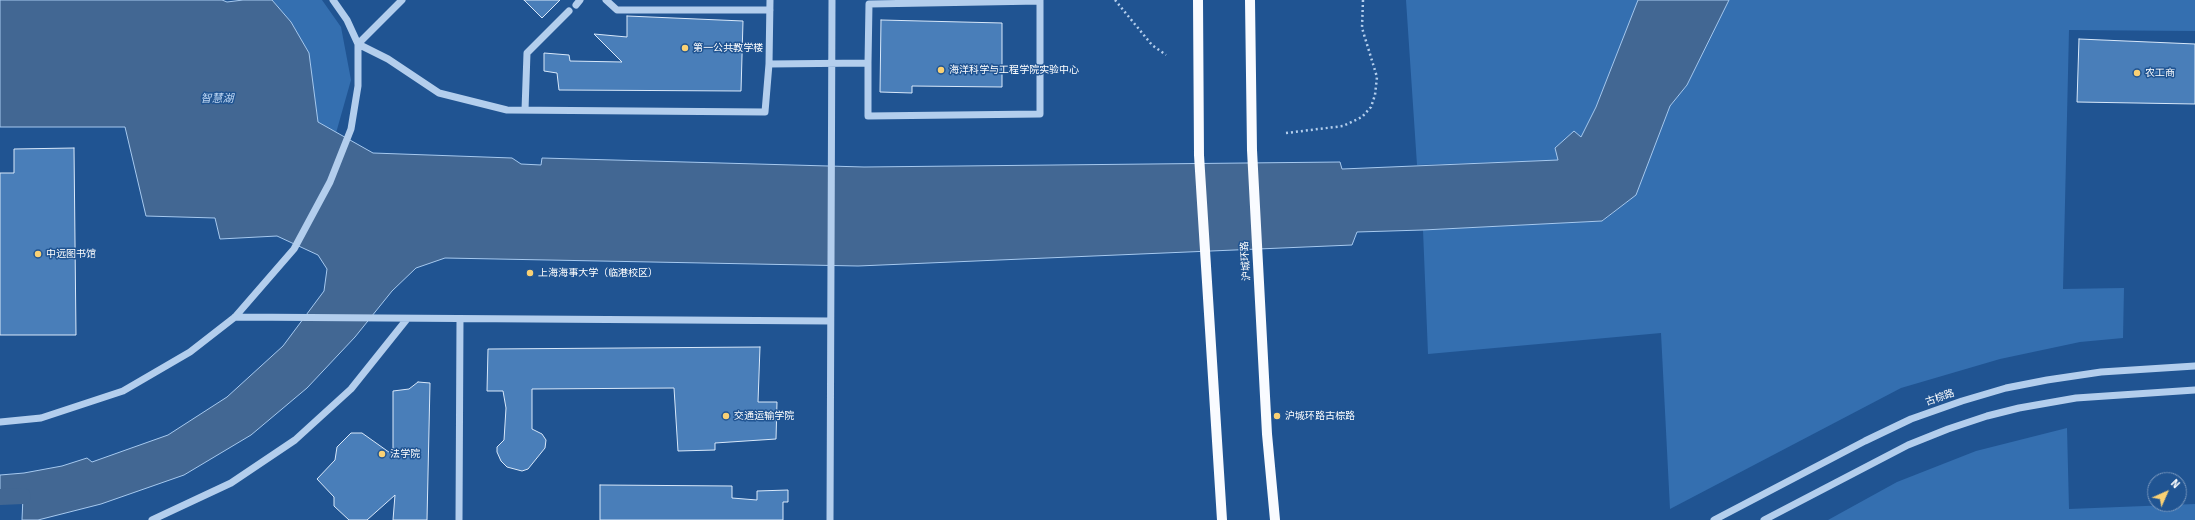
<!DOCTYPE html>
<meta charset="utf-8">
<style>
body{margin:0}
#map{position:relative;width:2195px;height:520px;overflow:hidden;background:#205492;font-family:Signika,sans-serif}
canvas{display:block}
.north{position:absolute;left:2147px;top:472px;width:40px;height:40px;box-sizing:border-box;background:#205492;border:1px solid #7998be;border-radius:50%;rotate:45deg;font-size:11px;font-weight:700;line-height:16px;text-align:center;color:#fff}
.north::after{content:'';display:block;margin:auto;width:14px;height:18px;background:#fad174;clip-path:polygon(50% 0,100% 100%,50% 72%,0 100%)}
</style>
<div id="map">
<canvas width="2195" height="520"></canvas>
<div class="north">N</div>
</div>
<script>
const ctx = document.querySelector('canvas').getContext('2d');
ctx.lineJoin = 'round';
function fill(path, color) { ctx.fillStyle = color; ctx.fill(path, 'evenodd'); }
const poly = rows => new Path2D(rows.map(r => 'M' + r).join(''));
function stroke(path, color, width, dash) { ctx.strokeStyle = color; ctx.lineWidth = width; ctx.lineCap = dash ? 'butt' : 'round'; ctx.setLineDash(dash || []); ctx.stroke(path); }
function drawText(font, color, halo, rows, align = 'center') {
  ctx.font = font + ' Signika,"Noto Sans SC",sans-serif'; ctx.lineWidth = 3; ctx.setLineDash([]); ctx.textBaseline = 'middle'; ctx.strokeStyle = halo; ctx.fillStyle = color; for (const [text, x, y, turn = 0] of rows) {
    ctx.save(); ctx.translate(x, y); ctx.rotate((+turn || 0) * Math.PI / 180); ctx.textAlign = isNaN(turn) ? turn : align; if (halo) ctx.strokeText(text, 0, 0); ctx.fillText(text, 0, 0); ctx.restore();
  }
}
const green = poly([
 [272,0,322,0,341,27,351,80,336,133,318,122,309,53,291,22],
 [1406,0,1638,0,1596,107,1581,137,1574,131,1558,160,1417,165],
 [1729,0,2195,0,2195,31,2069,30,2063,289,2124,288,2123,338,2080,342,2000,359,1901,388,1670,509,1661,333,1428,354,1423,230,1603,221,1636,195,1670,106,1687,85],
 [2067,428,2069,509,2195,504,2195,520,1828,520,1897,482,1976,451]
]);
const water = poly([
 [0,0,222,0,227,2,243,0,272,0,291,22,309,53,318,122,373,153,512,158,521,164,541,165,542,158,864,167,1340,162,1342,169,1558,160,1555,148,1574,131,1581,137,1596,107,1638,0,1729,0,1687,85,1670,106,1636,195,1602,221,1423,230,1357,232,1352,245,858,266,445,258,416,268,392,291,355,337,307,388,251,435,184,475,101,504,38,520,22,520,23,496,0,497,0,475,24,473,62,466,87,458,92,462,168,435,227,397,283,346,324,291,327,269,318,255,277,236,220,239,215,218,146,216,125,127,0,127,0,0]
]);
const canal = poly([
 [0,497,23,496]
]);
const building = poly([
 [524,0,560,0,542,18,524,0],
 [627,16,743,21,741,91,559,90,557,73,544,71,544,53,569,55,570,61,622,62,594,34,627,37,627,16],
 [881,20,1002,23,1002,87,912,86,912,93,880,92,881,20],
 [2079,39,2195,44,2195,104,2077,102,2079,39],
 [74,148,76,335,0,335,0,173,14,173,14,149,74,148],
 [760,347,758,402,777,402,776,439,715,443,715,450,678,451,674,388,532,389,532,429,542,434,546,440,545,448,528,469,522,471,507,467,501,461,497,452,497,447,504,440,506,408,503,391,487,391,488,349,760,347],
 [418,382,430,383,427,520,393,520,395,495,367,520,349,520,334,506,334,497,317,479,335,460,337,447,351,433,362,433,393,455,393,391,409,389,418,382],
 [600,485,732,486,732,498,757,500,757,491,788,490,788,502,783,502,783,520,600,520,600,485]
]);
const path = poly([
 [1115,0,1152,45,1166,55],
 [1286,133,1343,126,1362,117,1371,107,1375,95,1377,77,1362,28,1363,0]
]);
const minor = poly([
 [402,0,358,44,388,59,439,93,507,110,765,112,769,64],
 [606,0,617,10,770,10],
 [770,0,769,64,868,63,868,116,1040,114,1040,0],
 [576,5,580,0],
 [868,63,869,4,1040,1],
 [525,110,527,53,569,11],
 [235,317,830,321],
 [0,422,41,418,123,391,190,352,235,317,294,249,330,182,351,129,358,86,358,44,347,20,333,0],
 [152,520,231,483,295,440,351,389,407,319],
 [459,520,460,319],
 [830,520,832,0],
 [1714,520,1865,441,1911,419,1962,401,2006,388,2047,380,2101,372,2195,366],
 [1764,520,1908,445,1948,429,1987,416,2019,408,2076,398,2195,390]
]);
const major = poly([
 [1198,0,1199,155,1222,520],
 [1250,0,1252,150,1267,434,1275,520]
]);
const markers = [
 [685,48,4,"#fad174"],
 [941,70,4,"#fad174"],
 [2137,73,4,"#fad174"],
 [38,254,4,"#fad174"],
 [530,273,4,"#fad174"],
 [726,416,4,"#fad174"],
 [1277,416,4,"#fad174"],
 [382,454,4,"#fad174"]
];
const poiNames = [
 ["第一公共教学楼",693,48],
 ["海洋科学与工程学院实验中心",949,70],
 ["农工商",2145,73],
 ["中远图书馆",46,254],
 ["上海海事大学（临港校区）",538,273],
 ["交通运输学院",734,416],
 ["沪城环路古棕路",1285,416],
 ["法学院",390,454]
];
const streetNames = [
 ["沪城环路",1246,261,-93],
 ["古棕路",1940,398,-19]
];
const waterNames = [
 ["智慧湖",217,99]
];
fill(green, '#346fb0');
fill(water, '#426793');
stroke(water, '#a6c9ef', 1);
stroke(canal, '#426793', 16);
fill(building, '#497eb9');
stroke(building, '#d8e8fa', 1);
stroke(path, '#b3ceed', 2.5, [2, 3]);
stroke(minor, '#b3ceed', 7);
stroke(major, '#f9fbff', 10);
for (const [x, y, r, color] of markers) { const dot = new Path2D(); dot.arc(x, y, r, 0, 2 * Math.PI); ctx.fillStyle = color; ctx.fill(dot); stroke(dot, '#205492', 1.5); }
drawText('10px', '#fff', '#205492', poiNames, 'left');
drawText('10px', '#fff', '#205492', streetNames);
drawText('italic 11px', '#bfd8f4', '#205492', waterNames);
</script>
